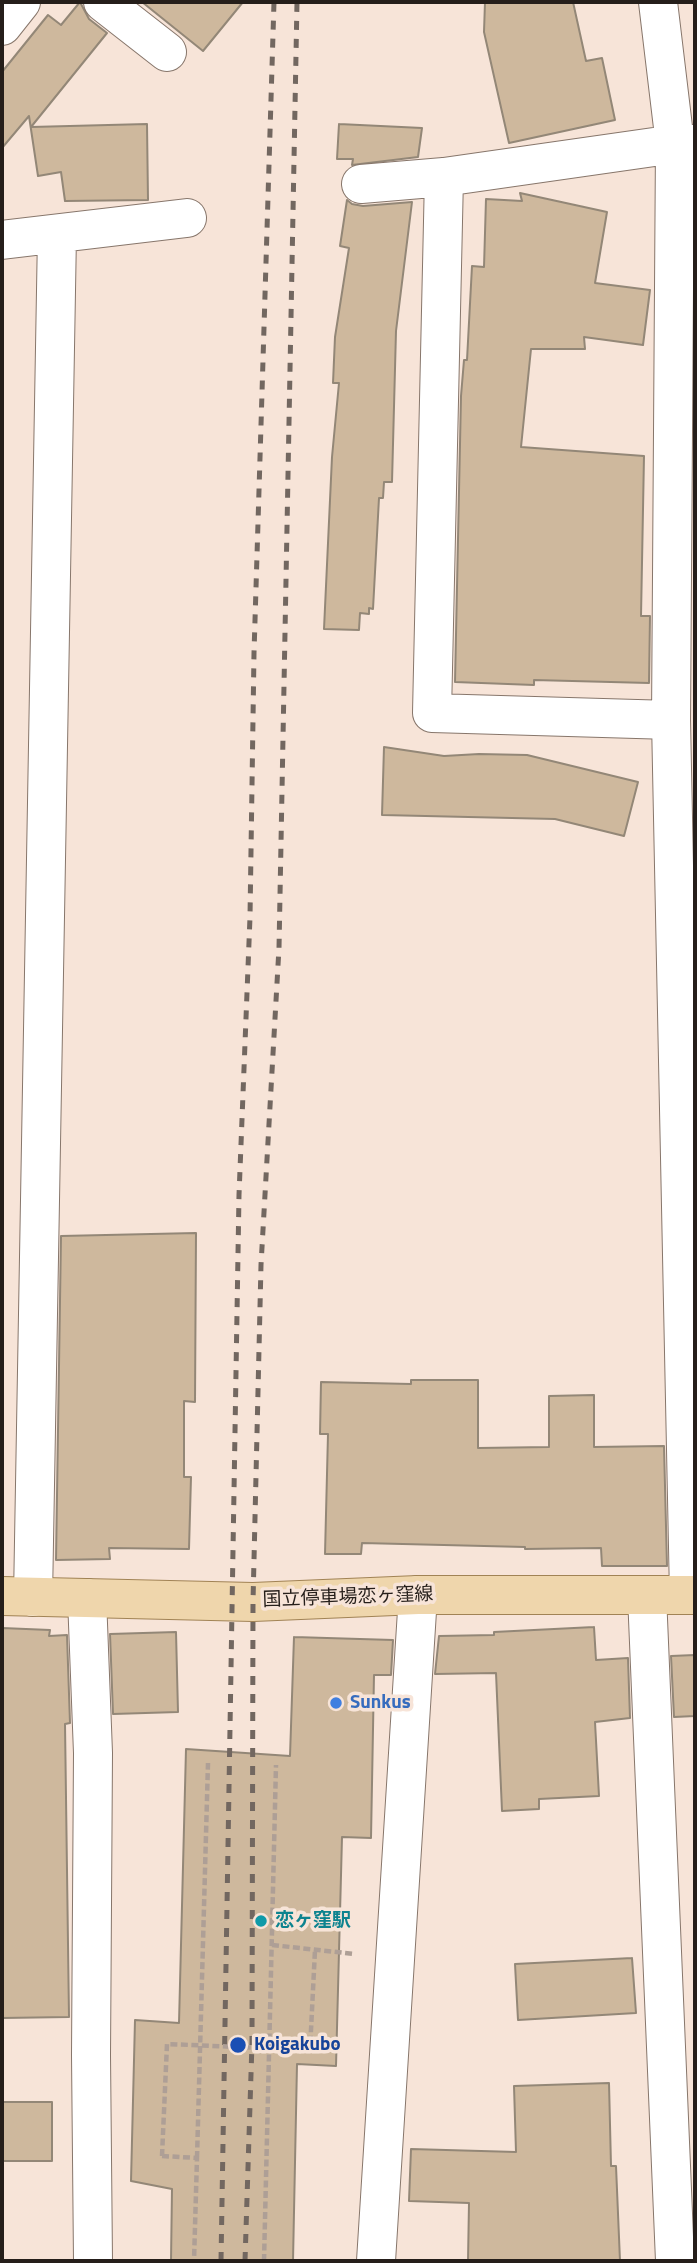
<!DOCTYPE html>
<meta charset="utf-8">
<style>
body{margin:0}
#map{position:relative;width:697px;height:2263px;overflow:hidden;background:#f7e4d8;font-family:"Titillium Web",sans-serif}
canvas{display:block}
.frame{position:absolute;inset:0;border:4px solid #251e1a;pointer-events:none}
</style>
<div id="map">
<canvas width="697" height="2263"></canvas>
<div class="frame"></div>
</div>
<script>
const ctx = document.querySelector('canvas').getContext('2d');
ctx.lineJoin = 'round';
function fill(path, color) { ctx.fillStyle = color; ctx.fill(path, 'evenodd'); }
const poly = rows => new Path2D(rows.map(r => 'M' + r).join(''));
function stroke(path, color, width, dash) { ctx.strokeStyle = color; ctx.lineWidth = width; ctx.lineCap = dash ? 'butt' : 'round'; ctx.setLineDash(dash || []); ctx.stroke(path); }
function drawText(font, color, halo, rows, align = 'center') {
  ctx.font = font + ' "Titillium Web","Noto Sans JP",sans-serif'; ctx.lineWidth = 7; ctx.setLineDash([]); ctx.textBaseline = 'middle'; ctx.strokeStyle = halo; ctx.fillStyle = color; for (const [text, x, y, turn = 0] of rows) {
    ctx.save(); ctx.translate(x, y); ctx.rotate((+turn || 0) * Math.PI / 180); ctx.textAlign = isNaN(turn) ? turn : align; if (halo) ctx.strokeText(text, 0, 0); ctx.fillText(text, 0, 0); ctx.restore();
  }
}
const building = poly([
 [80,2,89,19,107,33,31,127,147,124,148,200,65,201,61,172,38,176,29,116,2,148,2,72,48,15,61,25,80,2],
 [142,2,243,2,203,51,142,2],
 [485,2,573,2,586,61,602,58,615,120,509,143,484,32,485,2],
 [339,124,422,128,418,157,352,165,353,159,337,159,339,124],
 [520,193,607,212,595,283,650,290,643,345,584,337,585,349,531,349,521,447,644,456,641,616,650,616,649,683,534,680,534,685,455,682,461,396,464,360,467,360,472,266,484,267,486,199,522,201,520,193],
 [347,200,352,204,363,206,412,202,396,331,392,482,384,482,383,498,379,498,373,609,369,608,369,614,360,613,359,630,324,629,332,457,339,383,333,383,335,337,349,248,340,246,347,200],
 [384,747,444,756,479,754,527,755,638,782,624,836,555,819,382,815,384,747],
 [196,1233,195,1402,184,1401,184,1477,191,1477,189,1549,109,1548,110,1559,56,1560,61,1236,196,1233],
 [411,1380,478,1380,478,1448,549,1447,549,1396,594,1395,594,1447,664,1446,667,1566,602,1566,601,1548,525,1549,525,1547,362,1543,361,1554,325,1554,328,1434,320,1434,321,1382,411,1384,411,1380],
 [594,1627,596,1660,628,1658,630,1718,595,1722,599,1796,539,1799,539,1809,502,1811,496,1673,435,1674,439,1636,494,1635,494,1632,594,1627],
 [2,1628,50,1630,49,1636,67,1635,70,1723,65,1724,69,2017,2,2018,2,1628],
 [176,1632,178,1712,113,1714,110,1634,176,1632],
 [294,1637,393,1640,391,1675,374,1675,371,1838,342,1837,336,2066,297,2064,293,2261,171,2261,172,2189,131,2181,135,2020,179,2023,186,1749,290,1756,294,1637],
 [695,1655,695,1716,674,1717,671,1656,695,1655],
 [632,1958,636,2013,518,2020,515,1964,632,1958],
 [609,2083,611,2166,616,2166,620,2261,468,2261,469,2203,409,2201,411,2149,516,2152,514,2086,609,2083],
 [2,2102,52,2102,52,2161,2,2161,2,2102]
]);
const path = poly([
 [272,1945,355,1954],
 [162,2156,197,2158,194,2261],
 [197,2158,208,1763],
 [264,2261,276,1765]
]);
const minor = poly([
 [103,2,167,52],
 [658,2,675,144,671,720,689,1595],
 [2,26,21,2],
 [444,177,432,713,671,720],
 [361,184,444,177,675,144,695,144],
 [2,240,187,218],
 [647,1595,675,2261],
 [33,1597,57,234],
 [87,1598,93,1753,91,2055,93,2261],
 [376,2261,418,1595]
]);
const major = poly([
 [2,1596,253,1602,418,1595,695,1595]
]);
const rail = poly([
 [221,2261,239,1195,250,917,254,653,274,2],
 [245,2261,252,2043,253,1602,261,1265,279,948,297,2]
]);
const pathBridge = poly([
 [162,2156,167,2044,310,2050,315,1950]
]);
const markers = [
 [336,1703,7,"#3f7fe0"],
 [261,1921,7,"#0f9aa8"],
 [238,2045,9,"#1a4fb4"]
];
const streetNames = [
 ["国立停車場恋ヶ窪線",348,1598,-2]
];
const shopNames = [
 ["Sunkus",350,1703]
];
const cultureNames = [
 ["恋ヶ窪駅",275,1921]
];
const transitNames = [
 ["Koigakubo",254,2045]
];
fill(building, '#ceb89d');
stroke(building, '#938777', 2);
stroke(minor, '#87766b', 40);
stroke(major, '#a18355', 40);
stroke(path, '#ae9f96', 4.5, [7, 3.5]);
stroke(minor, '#fff', 38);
stroke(major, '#efd6ac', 38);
stroke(rail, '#726760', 5, [9, 9]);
stroke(pathBridge, '#ae9f96', 4.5, [7, 3.5]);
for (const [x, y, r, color] of markers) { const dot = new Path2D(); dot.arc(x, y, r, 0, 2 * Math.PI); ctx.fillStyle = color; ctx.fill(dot); stroke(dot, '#f7e4d8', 2.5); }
drawText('19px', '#251e1a', '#f7e4d8', streetNames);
drawText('bold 19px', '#366cbe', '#f7e4d8', shopNames, 'left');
drawText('bold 19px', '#0d838f', '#f7e4d8', cultureNames, 'left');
drawText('bold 19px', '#164399', '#f7e4d8', transitNames, 'left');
</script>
